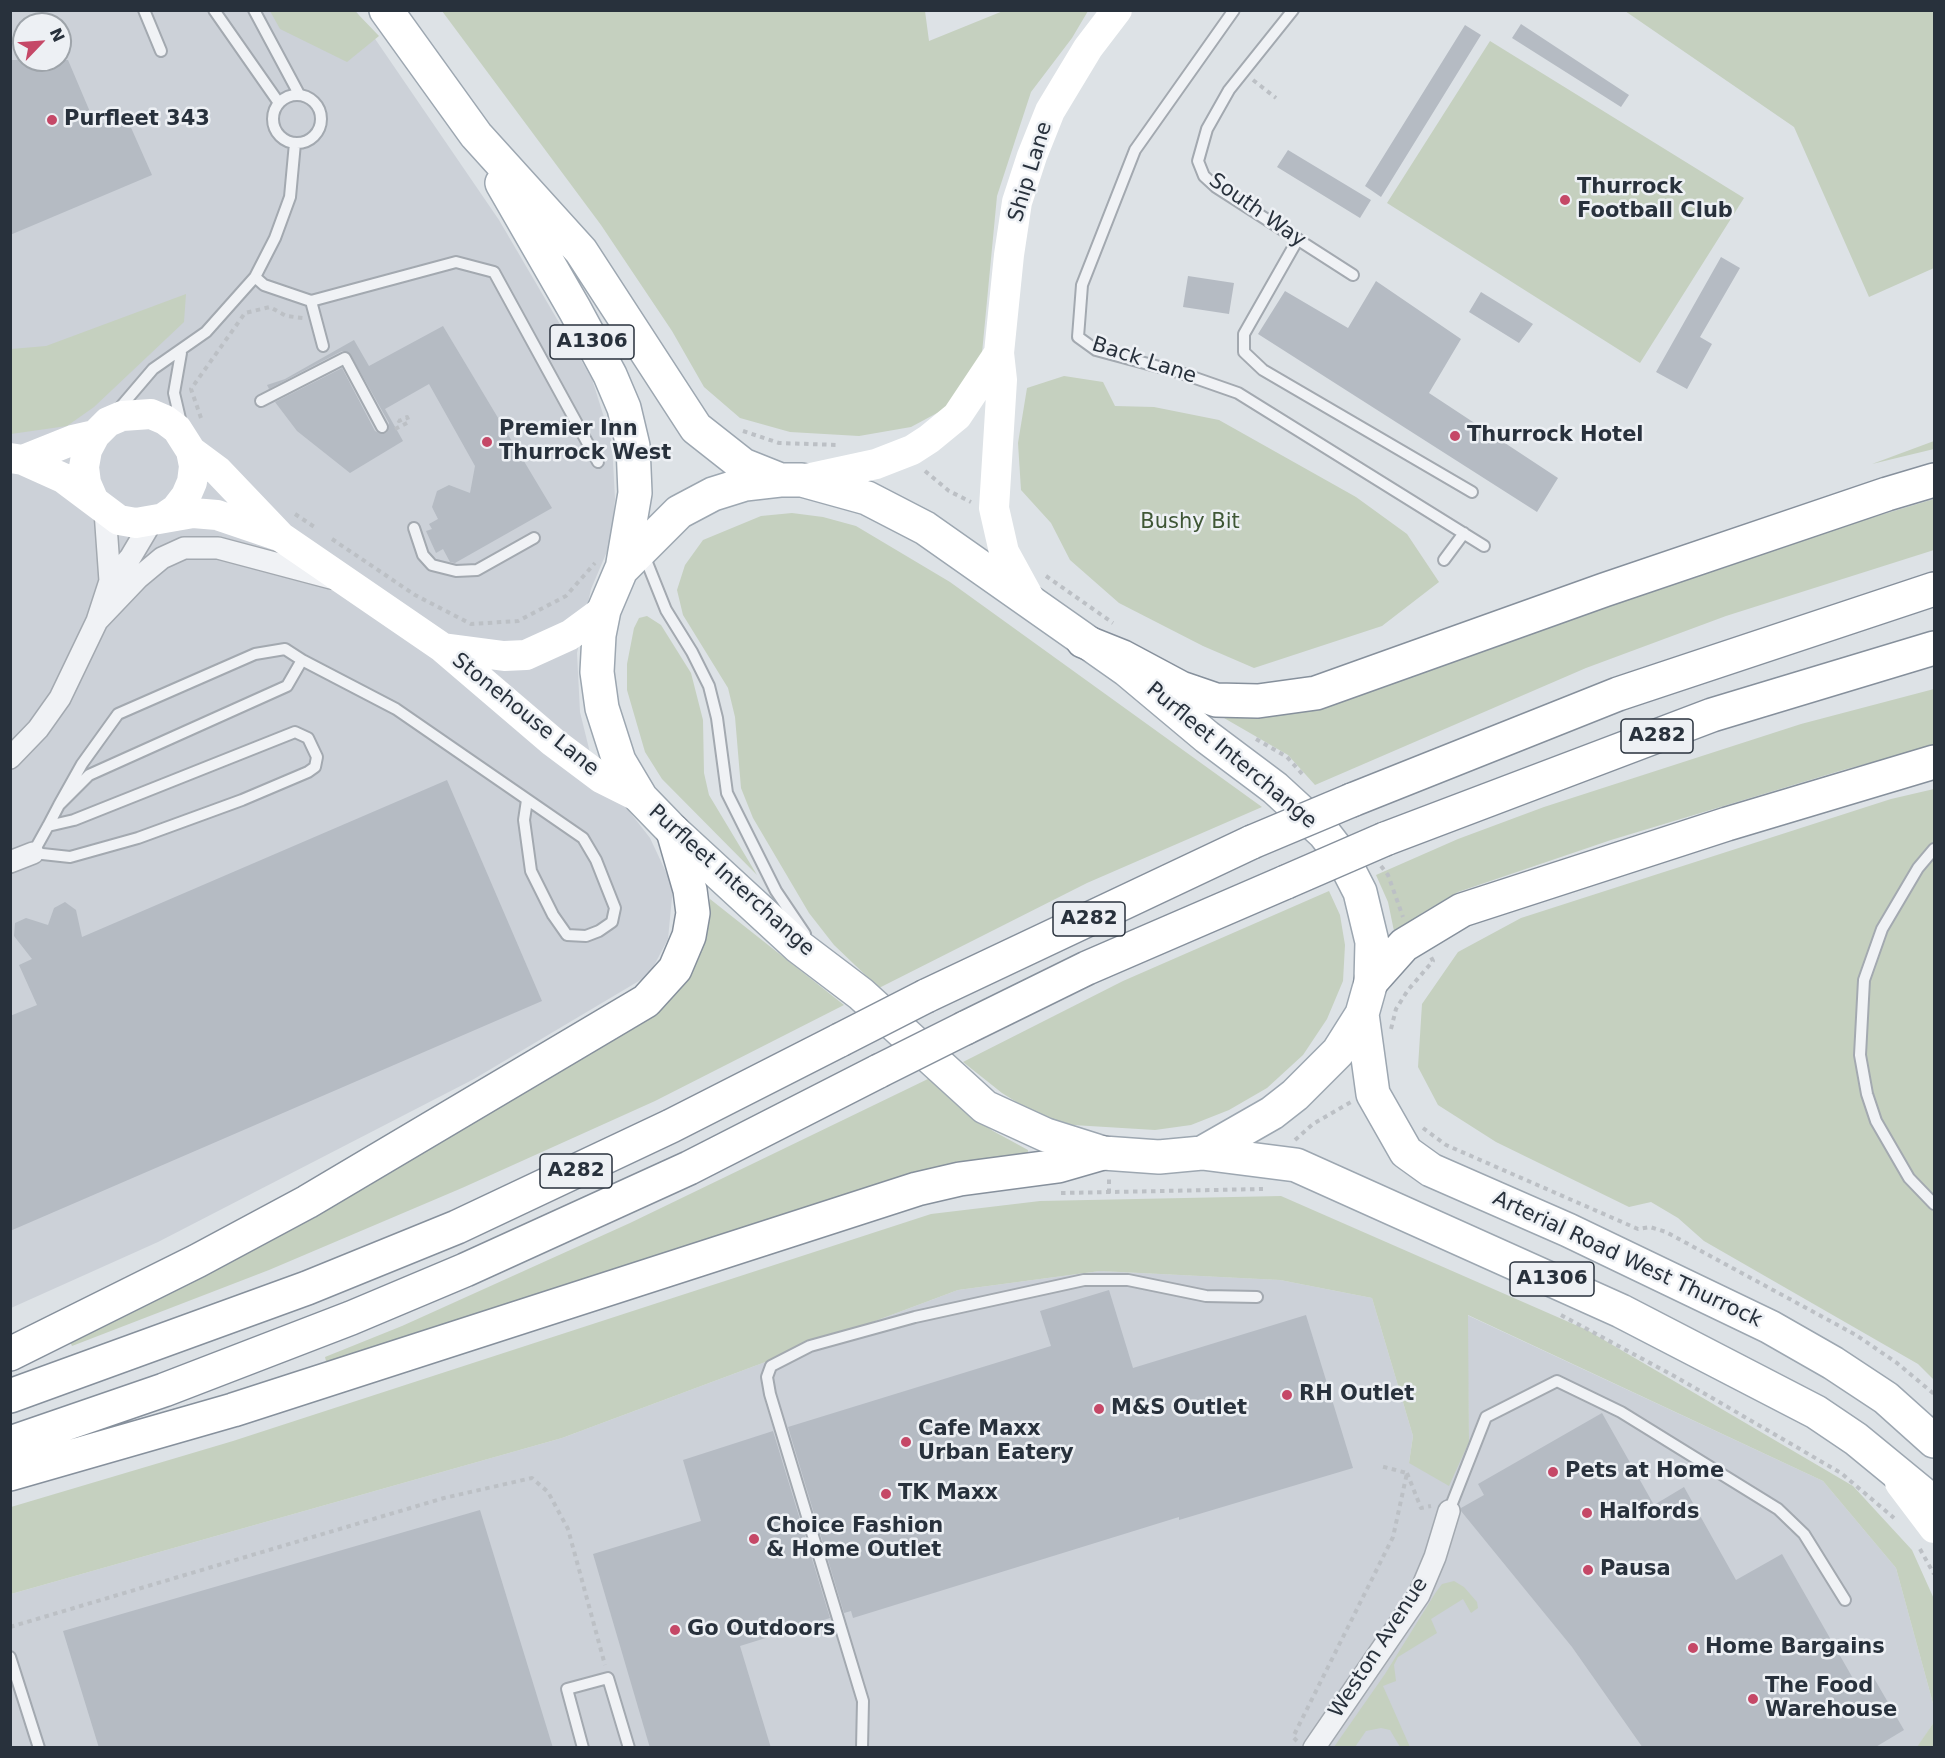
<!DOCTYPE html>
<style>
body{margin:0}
#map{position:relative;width:1945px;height:1758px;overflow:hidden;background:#dde2e6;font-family:"DejaVu Sans",sans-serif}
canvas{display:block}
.frame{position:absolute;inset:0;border:12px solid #28313c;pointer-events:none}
.north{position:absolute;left:12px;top:12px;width:60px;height:60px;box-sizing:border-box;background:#edf0f4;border:2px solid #9ea4aa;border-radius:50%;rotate:65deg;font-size:16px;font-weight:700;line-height:24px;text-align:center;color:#28313c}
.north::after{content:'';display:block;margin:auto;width:21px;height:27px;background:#c54867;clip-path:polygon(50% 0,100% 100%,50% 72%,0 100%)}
</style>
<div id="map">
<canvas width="1945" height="1758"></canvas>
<div class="frame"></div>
<div class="north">N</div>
</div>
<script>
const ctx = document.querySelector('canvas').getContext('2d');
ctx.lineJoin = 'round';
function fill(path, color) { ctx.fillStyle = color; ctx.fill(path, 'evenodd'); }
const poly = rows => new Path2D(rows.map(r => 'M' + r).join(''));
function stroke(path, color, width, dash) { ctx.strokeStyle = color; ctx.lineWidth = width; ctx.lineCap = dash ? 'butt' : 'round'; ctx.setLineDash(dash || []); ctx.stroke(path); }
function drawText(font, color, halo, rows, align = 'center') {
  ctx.font = font + ' "DejaVu Sans",sans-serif'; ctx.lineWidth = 5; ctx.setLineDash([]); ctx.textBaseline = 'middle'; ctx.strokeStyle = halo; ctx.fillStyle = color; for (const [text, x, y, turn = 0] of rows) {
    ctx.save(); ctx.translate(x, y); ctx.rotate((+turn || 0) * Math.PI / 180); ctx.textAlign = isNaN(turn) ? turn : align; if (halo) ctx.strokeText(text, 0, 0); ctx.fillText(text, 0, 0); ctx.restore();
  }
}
const built = poly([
 [10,11,356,11,499,220,592,379,612,443,615,499,611,542,591,589,577,653,580,712,593,765,650,838,673,887,668,939,649,975,474,1079,158,1242,11,1308],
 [24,24,60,24,60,60,24,60],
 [1100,1271,1280,1280,1372,1298,1413,1436,1409,1463,1469,1442,1467,1315,1823,1481,1896,1568,1934,1707,1934,1722,1917,1748,11,1748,11,1594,562,1438,958,1290]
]);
const green = poly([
 [270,11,355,11,379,36,347,62,280,29],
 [442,11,925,11,929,41,1003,11,1088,11,1072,38,1031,92,997,196,982,353,952,405,911,427,859,436,790,432,740,418,704,387,672,331,601,225],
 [1625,11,1934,11,1934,268,1869,297,1794,127],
 [1490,41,1744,198,1640,363,1387,203],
 [186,294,184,322,94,407,67,426,11,434,11,349,46,346],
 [1064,376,1103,382,1115,406,1154,407,1219,420,1356,497,1407,534,1439,582,1382,626,1254,668,1203,646,1119,603,1070,560,1051,523,1021,490,1018,443,1027,388],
 [1934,441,1934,449,1872,464],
 [1934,499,1934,550,1726,616,1586,668,1315,785,1288,755,1224,718,1223,713,1385,680,1857,522],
 [792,513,823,517,856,526,950,582,1262,807,1087,883,879,988,834,945,809,913,753,818,741,788,735,717,728,688,683,615,677,590,685,565,703,540,761,516],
 [647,616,661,625,691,673,703,720,704,773,709,795,757,875,662,779,645,752,627,690,627,664,634,628,639,618],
 [1934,689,1934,746,1843,770,1611,840,1458,892,1422,913,1399,933,1394,931,1388,902,1376,875,1458,839,1544,807,1801,724],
 [1934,789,1934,1380,1918,1364,1704,1241,1678,1218,1651,1202,1629,1207,1496,1142,1438,1105,1418,1067,1422,1004,1458,952,1521,918,1891,799],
 [1329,891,1340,915,1345,945,1343,981,1327,1019,1303,1055,1267,1088,1229,1110,1191,1125,1155,1130,1073,1125,1034,1113,1002,1093,963,1062,1123,981],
 [710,899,844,1005,655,1101,462,1188,269,1270,72,1346,68,1337,652,1014,673,997,700,954],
 [930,1078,962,1109,993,1131,1028,1150,1028,1156,327,1365,325,1357,402,1326,630,1223],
 [1281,1196,1587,1330,1853,1486,1912,1550,1934,1599,1934,1707,1896,1568,1823,1481,1468,1315,1469,1442,1449,1486,1409,1463,1413,1436,1372,1298,1280,1280,1100,1271,958,1290,562,1438,11,1594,11,1507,233,1441,931,1214,1040,1201],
 [1454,1581,1464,1587,1477,1602,1478,1608,1471,1613,1463,1599,1431,1619,1437,1633,1398,1657,1394,1665,1396,1681,1383,1686,1410,1747,1400,1747,1390,1730,1381,1728,1366,1731,1355,1747,1334,1747,1385,1674,1436,1592,1442,1584],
 [1934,1722,1934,1747,1917,1747]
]);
const building = poly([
 [1521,24,1629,95,1621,107,1512,38],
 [1465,25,1481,35,1381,197,1365,186],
 [10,60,68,60,96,126,125,114,152,175,10,235],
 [1288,150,1371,200,1360,218,1277,167],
 [1721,257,1740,268,1700,337,1712,344,1687,389,1656,372],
 [1188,276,1234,283,1229,314,1183,307],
 [1376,281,1461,339,1429,393,1558,478,1537,512,1258,334,1285,291,1348,328],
 [1481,292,1533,324,1519,343,1469,312],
 [443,326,552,508,455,563,450,562,443,549,436,553,426,531,432,529,429,524,438,519,432,507,437,491,449,485,470,493,475,466,429,384,385,409,403,441,350,473,297,431,275,402,342,368,375,431,381,434,386,433,389,423,349,352,342,351,269,389,267,385,285,379,354,340,369,366],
 [447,780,542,1001,10,1231,10,1016,37,1005,19,965,32,959,14,936,15,923,26,918,48,925,54,908,65,902,76,910,82,937],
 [1109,1290,1133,1368,1306,1315,1353,1468,1179,1520,1179,1517,853,1618,851,1611,844,1613,788,1427,1051,1346,1040,1311],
 [1602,1413,1654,1505,1684,1487,1736,1580,1782,1554,1855,1682,1871,1673,1904,1730,1874,1748,1643,1748,1572,1647,1461,1511,1461,1508,1484,1495,1478,1484],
 [773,1431,830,1618,740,1646,771,1748,650,1748,593,1554,701,1521,683,1460],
 [480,1510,553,1748,99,1748,63,1631]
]);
const path = poly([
 [1253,80,1276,98],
 [201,418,191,389,245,313,270,307,286,316,303,318],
 [395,429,409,422,407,417,399,421,395,419],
 [743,431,779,443,838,445],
 [925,471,949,491,971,502],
 [295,514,316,528],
 [332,539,415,595,471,624,518,621,566,596,595,563],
 [1046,576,1113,623],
 [1256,739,1287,757,1304,776],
 [1381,866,1388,875,1403,917],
 [1391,1029,1396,1009,1408,990,1433,961,1431,957],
 [1423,1128,1446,1145,1638,1229,1650,1227,1666,1232,1856,1335,1897,1363,1934,1394],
 [1295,1140,1313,1124,1351,1102],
 [1061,1193,1263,1189],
 [1109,1193,1109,1178],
 [1561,1315,1676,1377,1841,1473,1894,1518],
 [1407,1473,1421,1508,1431,1506],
 [1920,1549,1934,1574],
 [10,1627,444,1498,532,1478,548,1492,568,1529,605,1665],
 [1297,1741,1293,1737,1393,1537,1407,1473,1380,1466]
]);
const lane = poly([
 [144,10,161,51],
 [214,10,279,103],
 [254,10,299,94],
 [1234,10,1135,150,1082,285,1078,337,1096,350,1178,372,1238,393,1484,546],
 [1293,10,1229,90,1207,129,1198,161,1204,176,1216,187,1353,275],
 '273 119a24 24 0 1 1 48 0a24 24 0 1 1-48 0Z',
 [1298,239,1244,334,1244,352,1263,370,1472,492],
 [255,277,264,285,311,301,456,262,494,272,598,462],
 [311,301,323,346],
 [181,353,174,393,181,423],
 [261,401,345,358,382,427],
 [118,410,153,369,206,332,255,277,275,238,290,197,295,143],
 [414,528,423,555,432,565,456,571,477,570,534,538],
 [644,555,666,610,692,652,709,686,717,718,727,793,776,891,805,934],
 [1444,560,1464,533],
 [302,660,396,709,583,838,596,860,615,908,612,922,599,931,586,936,567,935,553,915,531,871,524,820,527,800],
 [48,826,74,820,295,732,308,738,317,757,315,767,308,772,242,800,138,838,70,857,33,853,48,826,59,805,82,764,118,714,255,654,285,649,302,660,287,686,89,775,59,805],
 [1934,849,1918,868,1882,929,1864,980,1860,1055,1867,1094,1876,1121,1909,1178,1934,1204],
 [1449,1511,1486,1417,1557,1381,1621,1412,1778,1509,1804,1534,1845,1600],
 [10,1657,39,1748],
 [583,1748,567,1689,608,1678,629,1748],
 [862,1748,863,1701,770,1394,767,1377,771,1366,810,1346,915,1317,1084,1280,1128,1280,1206,1296,1257,1297]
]);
const street = poly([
 [110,581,130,558,152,521],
 [97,621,138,578,162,558,184,548,218,548,331,578],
 [10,758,38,729,60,698,97,621,110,581,105,511],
 [10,862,33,853],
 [1314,1748,1419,1595,1435,1557,1449,1511]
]);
const secondary = poly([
 [191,451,218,471,281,537,443,648,553,742,601,778,641,798],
 [10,458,23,460,63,478,119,520,136,523,193,513,217,515,276,535],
 [23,460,73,440,95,435],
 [802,480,876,464,912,450,929,439,957,416,999,353],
 [93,499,86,483,84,467,87,450,95,435,108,422,122,416,151,414,165,420,177,429,191,451,194,466,192,482,186,496,176,509,163,518],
 [1033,605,1004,552,994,508,1002,380,999,353,1009,255,1017,202,1032,156,1050,111,1088,48,1117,10],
 [443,648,504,656,526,655,570,635,604,610],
 [1900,1483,1934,1528]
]);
const primary = poly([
 [386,10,476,135,581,251,696,428,743,465,778,479],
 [502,183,575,310,610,375,624,408,633,446,635,493,622,569],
 [780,480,802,480,867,498,925,528,1127,670,1207,737,1275,788,1324,833,1341,855,1360,892,1372,942,1371,982,1362,1014,1338,1052,1295,1095,1272,1113,1202,1153,1159,1157,1103,1153,1046,1135,985,1107,861,994,799,947,673,831,641,798,619,761,602,708,597,672,599,635,604,610,621,570,679,512,713,494,745,484,780,480],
 [1362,1014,1373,1094,1406,1152,1431,1170,1568,1230,1770,1327,1833,1363,1886,1398,1934,1441],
 [1202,1153,1296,1165,1621,1311,1816,1412,1856,1439,1934,1503]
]);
const highway = poly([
 [1083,641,1123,657,1181,688,1216,700,1258,701,1316,693,1604,590,1887,494,1934,480],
 [1352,800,1618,694,1934,589],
 [1385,839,1712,715,1934,648],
 [1371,982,1404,945,1462,910,1727,824,1934,762],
 [926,996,1252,842],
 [965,1028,1087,968,1286,882],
 [10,1354,197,1261,307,1202,646,1001,675,969,689,936,693,913,690,890,673,831],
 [10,1396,307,1288,457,1227,671,1126,840,1040],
 [10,1443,164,1390,351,1318,465,1270,689,1168,879,1071],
 [10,1474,233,1410,917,1189,960,1179,1058,1166,1103,1153]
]);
const highwayBridge = poly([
 [1252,842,1352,800],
 [1286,882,1385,839],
 [840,1040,926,996],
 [879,1071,965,1028]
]);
const markers = [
 [52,120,6,"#c54867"],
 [1565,200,6,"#c54867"],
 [1455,436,6,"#c54867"],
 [487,442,6,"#c54867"],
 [1287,1395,6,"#c54867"],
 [1099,1409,6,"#c54867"],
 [906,1442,6,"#c54867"],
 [1553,1472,6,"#c54867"],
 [886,1494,6,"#c54867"],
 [1587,1513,6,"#c54867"],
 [754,1539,6,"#c54867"],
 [1588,1570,6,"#c54867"],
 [675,1630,6,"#c54867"],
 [1693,1648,6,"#c54867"],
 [1753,1699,6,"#c54867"]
];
const shields = [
 [592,342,84],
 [1657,736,72],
 [1089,919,72],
 [576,1171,72],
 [1552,1279,84]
];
const shieldNames = [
 ["A1306",592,342],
 ["A282",1657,736],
 ["A282",1089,919],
 ["A282",576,1171],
 ["A1306",1552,1279]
];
const poiNames = [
 ["Purfleet 343",64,120],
 ["Thurrock",1577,188],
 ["Football Club",1577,212],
 ["Premier Inn",499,430],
 ["Thurrock West",499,454],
 ["Thurrock Hotel",1467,436],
 ["RH Outlet",1299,1395],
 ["M&S Outlet",1111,1409],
 ["Cafe Maxx",918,1430],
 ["Urban Eatery",918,1454],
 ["Pets at Home",1565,1472],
 ["TK Maxx",898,1494],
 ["Halfords",1599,1513],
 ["Choice Fashion",766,1527],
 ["& Home Outlet",766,1551],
 ["Pausa",1600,1570],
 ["Go Outdoors",687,1630],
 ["Home Bargains",1705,1648],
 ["The Food",1765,1687],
 ["Warehouse",1765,1711]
];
const streetNames = [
 ["Ship Lane",1031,172,-73],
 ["South Way",1257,211,35],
 ["Back Lane",1144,361,18],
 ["Stonehouse Lane",525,715,39],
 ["Purfleet Interchange",1231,756,40],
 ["Purfleet Interchange",731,881,42],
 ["Arterial Road West Thurrock",1627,1260,25],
 ["Weston Avenue",1379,1648,-57]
];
const parkNames = [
 ["Bushy Bit",1190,523]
];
fill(built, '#ccd1d8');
fill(green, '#c5d0bf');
fill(building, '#b5bbc3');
stroke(lane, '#a3a9b0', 14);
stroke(street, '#a3a9b0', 24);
stroke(primary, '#9da7b1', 36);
stroke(highway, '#86909c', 36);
stroke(path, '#bcc0c5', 4, [4.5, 4.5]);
stroke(lane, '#f0f2f5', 10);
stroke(street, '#f0f2f5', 21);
stroke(secondary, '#fff', 30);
stroke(primary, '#fff', 33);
stroke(highway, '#fff', 33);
stroke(highwayBridge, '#86909c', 36, []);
stroke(highwayBridge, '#fff', 33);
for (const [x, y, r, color] of markers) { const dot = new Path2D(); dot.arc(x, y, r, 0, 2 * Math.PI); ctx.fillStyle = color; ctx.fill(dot); stroke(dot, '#edf0f4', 2); }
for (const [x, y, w] of shields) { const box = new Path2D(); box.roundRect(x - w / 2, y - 17, w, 34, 4.5); ctx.fillStyle = '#edf0f4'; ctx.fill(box); stroke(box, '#28313c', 1.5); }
drawText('bold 20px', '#28313c', null, shieldNames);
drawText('bold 21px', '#28313c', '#edf0f4', poiNames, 'left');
drawText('21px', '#28313c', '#edf0f4', streetNames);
drawText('21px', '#3f5736', '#edf0f4', parkNames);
</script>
